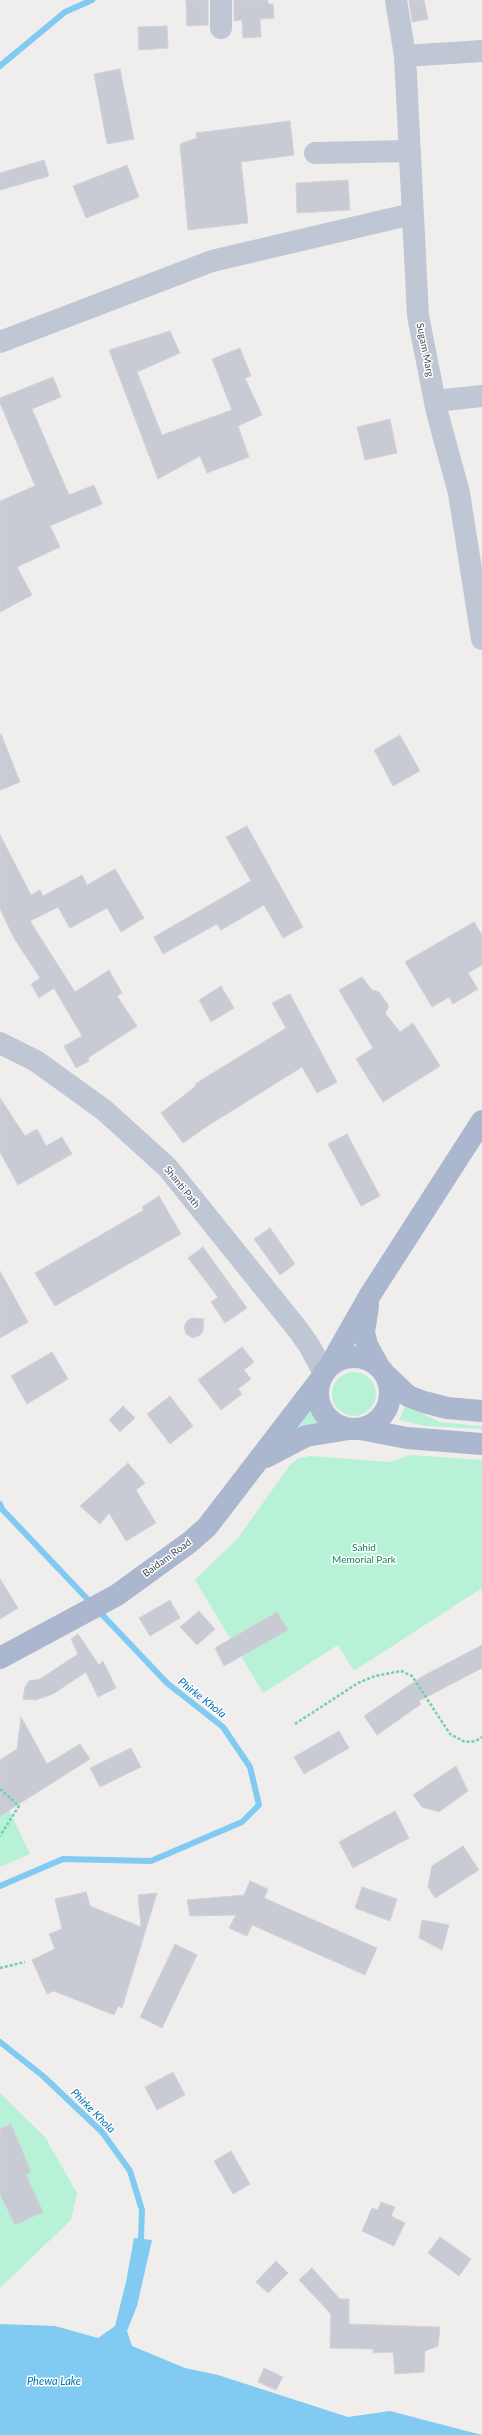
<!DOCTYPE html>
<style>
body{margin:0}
canvas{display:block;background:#f0eded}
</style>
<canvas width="482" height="2435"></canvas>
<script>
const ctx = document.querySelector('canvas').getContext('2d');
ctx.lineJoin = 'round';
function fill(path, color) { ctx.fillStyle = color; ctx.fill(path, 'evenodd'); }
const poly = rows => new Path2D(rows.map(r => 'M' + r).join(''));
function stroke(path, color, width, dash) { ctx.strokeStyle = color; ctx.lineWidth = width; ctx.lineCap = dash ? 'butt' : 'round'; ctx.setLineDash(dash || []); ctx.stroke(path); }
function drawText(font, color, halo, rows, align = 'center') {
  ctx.font = font + ' Lato,sans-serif'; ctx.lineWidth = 3; ctx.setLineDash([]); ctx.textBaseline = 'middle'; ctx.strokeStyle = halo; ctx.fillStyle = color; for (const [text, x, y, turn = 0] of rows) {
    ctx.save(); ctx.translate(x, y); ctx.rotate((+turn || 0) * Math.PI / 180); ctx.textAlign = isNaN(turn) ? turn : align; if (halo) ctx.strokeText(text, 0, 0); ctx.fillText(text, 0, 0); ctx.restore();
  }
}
const green = poly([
 '332 1394a22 22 0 1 1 44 0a22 22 0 1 1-44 0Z',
 [407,1402,414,1409,439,1422,482,1426,482,1429,426,1426,399,1420],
 [314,1405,322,1423,288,1437],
 [411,1455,482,1460,482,1588,354,1671,338,1645,263,1693,195,1580,238,1538,290,1465,299,1458,311,1456,389,1462],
 [0,1791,30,1854,0,1867],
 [0,2093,45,2137,77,2193,71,2220,0,2288]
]);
const water = poly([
 [134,2238,152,2240,137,2306,127,2331,132,2346,185,2368,218,2375,348,2417,390,2411,482,2435,0,2435,0,2324,55,2326,98,2338,115,2326,126,2282]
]);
const stream = poly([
 [0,66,65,12,92,0],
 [0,1504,2,1509,167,1683,223,1727,250,1767,259,1805,242,1822,151,1861,63,1859,0,1886],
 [0,2042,43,2076,102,2132,130,2171,142,2210,141,2239]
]);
const building = poly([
 [186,0,208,0,208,25,187,26,186,0],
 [234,0,268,0,268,4,273,4,274,18,260,19,261,37,243,38,242,20,234,21,234,0],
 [409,0,424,0,428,19,412,22,409,0],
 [167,26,168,48,139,50,138,27,167,26],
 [120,69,134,139,107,144,94,74,120,69],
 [290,121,294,155,241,162,248,223,188,230,180,144,197,138,196,133,290,121],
 [44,160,49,176,0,190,0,173,44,160],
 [127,165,139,197,86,218,73,186,127,165],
 [348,180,350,210,297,213,296,183,348,180],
 [170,331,180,353,137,372,162,435,232,410,212,359,240,348,251,376,245,378,262,415,238,426,249,457,207,473,200,456,158,479,109,350,170,331],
 [53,377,61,397,32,409,69,495,94,485,102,504,50,526,60,547,17,567,32,595,0,612,0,501,35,486,0,403,0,398,53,377],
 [390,419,397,453,365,460,357,427,390,419],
 [1,734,20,782,0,790,0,735,1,734],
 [400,735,420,771,393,786,374,750,400,735],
 [247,826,303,927,283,938,264,905,221,930,217,924,163,954,154,937,251,881,226,837,247,826],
 [0,835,31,895,40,890,43,896,82,875,87,885,115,869,144,918,121,932,107,908,70,928,58,907,30,921,75,992,109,970,122,993,117,996,137,1026,88,1058,89,1061,76,1068,64,1046,82,1036,54,988,39,998,31,984,40,978,14,938,0,909,0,835],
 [474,922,482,935,482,965,468,973,478,989,453,1004,449,997,432,1007,405,962,474,922],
 [362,977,372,990,379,992,389,1006,385,1013,400,1032,413,1023,440,1066,383,1102,356,1059,373,1048,339,990,362,977],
 [221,986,234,1008,211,1022,199,1000,221,986],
 [290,994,337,1082,317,1093,302,1067,206,1127,183,1143,161,1113,196,1086,195,1084,286,1028,272,1003,290,994],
 [0,1098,25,1136,37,1129,46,1146,62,1137,72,1154,18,1185,0,1152,0,1098],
 [347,1134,380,1196,361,1206,328,1144,347,1134],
 [159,1196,181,1234,55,1306,35,1273,144,1210,142,1207,159,1196],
 [270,1228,295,1264,280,1275,254,1239,270,1228],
 [203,1247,247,1308,225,1323,211,1302,218,1297,188,1258,203,1247],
 [0,1271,28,1322,0,1338,0,1271],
 [192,1318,204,1319,203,1331,200,1335,193,1338,186,1334,184,1326,188,1320,192,1318],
 [242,1347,254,1362,244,1370,251,1379,238,1389,242,1394,221,1410,198,1380,242,1347],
 [52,1352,68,1379,27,1404,11,1376,52,1352],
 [170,1396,193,1426,170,1444,147,1414,170,1396],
 [123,1406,135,1418,120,1432,109,1420,123,1406],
 [128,1463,145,1483,136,1490,156,1523,126,1541,109,1513,100,1524,80,1506,128,1463],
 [0,1579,18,1608,0,1619,0,1579],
 [170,1600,180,1618,150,1636,139,1618,170,1600],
 [199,1611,215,1629,197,1645,180,1627,199,1611],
 [277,1612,288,1630,224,1666,215,1648,277,1612],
 [78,1634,99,1665,103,1661,116,1688,98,1697,86,1672,53,1694,36,1700,23,1699,25,1687,29,1681,40,1679,78,1654,71,1639,78,1634],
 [482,1645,482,1668,419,1701,421,1704,377,1735,364,1716,423,1676,482,1645],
 [21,1717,47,1764,80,1744,90,1759,0,1816,0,1760,17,1749,21,1717],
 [339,1731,349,1748,304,1774,294,1757,339,1731],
 [131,1748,141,1767,100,1787,90,1768,131,1748],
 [456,1766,468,1791,439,1812,422,1807,413,1795,456,1766],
 [395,1811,409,1838,353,1868,339,1842,395,1811],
 [463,1846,479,1870,435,1898,428,1887,432,1866,463,1846],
 [250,1881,268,1889,264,1898,377,1948,365,1975,252,1925,247,1936,229,1928,236,1915,190,1916,187,1900,244,1895,250,1881],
 [362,1887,397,1899,390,1921,355,1908,362,1887],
 [86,1892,90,1906,141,1927,138,1895,157,1893,122,2008,118,2006,114,2015,54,1991,47,1994,32,1960,55,1949,49,1934,62,1929,55,1899,86,1892],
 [422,1920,449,1925,442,1950,419,1938,422,1920],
 [175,1944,197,1955,162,2028,140,2017,175,1944],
 [173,2072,185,2095,157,2110,145,2087,173,2072],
 [11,2124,31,2172,26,2175,43,2212,15,2225,0,2194,0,2129,11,2124],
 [231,2151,250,2184,233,2194,214,2161,231,2151],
 [381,2202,395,2207,391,2216,405,2223,394,2246,362,2231,372,2208,378,2210,381,2202],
 [440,2237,471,2259,459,2276,428,2253,440,2237],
 [276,2261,288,2273,268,2293,256,2282,276,2261],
 [312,2268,340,2299,349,2299,349,2324,440,2327,438,2346,425,2351,424,2372,395,2374,393,2352,373,2353,373,2349,330,2348,331,2314,299,2280,312,2268],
 [264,2368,283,2377,276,2390,258,2382,264,2368]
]);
const path = poly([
 [295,1724,358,1683,375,1676,401,1671,412,1676,450,1734,465,1742,476,1741,482,1737],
 [0,1789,19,1806,0,1836],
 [0,1968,25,1962]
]);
const minor = poly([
 [221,0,221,28],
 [396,0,405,56,418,316,437,412,459,493,482,639],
 [405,56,482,51],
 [315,153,410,151],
 [0,342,212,261,412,214],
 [435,401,482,396],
 [0,1043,36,1061,104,1110,168,1168,299,1331,310,1347,324,1373]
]);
const major = poly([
 [368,1306,364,1332,367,1345,378,1365],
 '318 1393a36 36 0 1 1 72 0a36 36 0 1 1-72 0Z',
 [329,1367,370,1295,482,1121],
 [387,1376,408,1396,424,1402,447,1408,482,1411],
 [360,1429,407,1438,482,1444],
 [266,1457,306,1436,349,1429],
 [0,1658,117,1595,190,1542,207,1527,320,1380]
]);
const streetNames = [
 ["Sugam Marg",425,350,79],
 ["Shanti Path",182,1187,51],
 ["Baidam Road",167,1558,-36]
];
const parkNames = [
 ["Sahid",364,1548],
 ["Memorial Park",364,1560]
];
const waterNames = [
 ["Phirke Khola",202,1698,38],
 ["Phirke Khola",93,2111,45],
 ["Phewa Lake",54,2381]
];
fill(green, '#b7f2d7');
fill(water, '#81caf2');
stroke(stream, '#81caf2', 6);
fill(building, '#c9cbd4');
stroke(building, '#d1d2da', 1);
stroke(path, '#6dd2af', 2.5, [3, 2]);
stroke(minor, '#bfc7d4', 22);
stroke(major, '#abb7cf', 22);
drawText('10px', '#444d5c', '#fff', streetNames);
drawText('10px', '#10825a', '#fff', parkNames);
drawText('italic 11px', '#0272b1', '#fff', waterNames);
</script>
